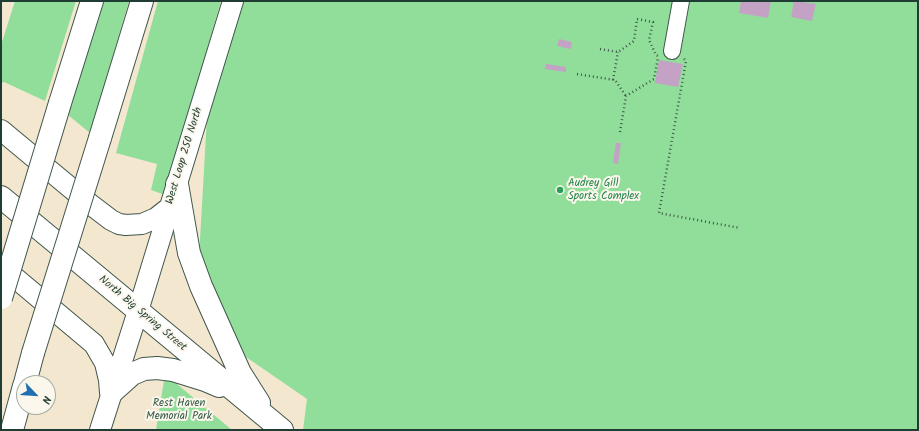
<!DOCTYPE html>
<style>
body{margin:0}
#map{position:relative;width:919px;height:431px;overflow:hidden;background:#f4e7cf;font-family:Kalam,sans-serif}
canvas{display:block}
.frame{position:absolute;inset:0;border:2px solid #1f3d34;pointer-events:none}
.north{position:absolute;left:16px;top:375px;width:40px;height:40px;box-sizing:border-box;background:#fbf7ec;border:1px solid #a3ada2;border-radius:50%;rotate:115deg;font-size:11px;font-weight:700;line-height:16px;text-align:center;color:#1f3d34}
.north::after{content:'';display:block;margin:auto;width:14px;height:18px;background:#1f6fb2;clip-path:polygon(50% 0,100% 100%,50% 72%,0 100%)}
</style>
<div id="map">
<canvas width="919" height="431"></canvas>
<div class="frame"></div>
<div class="north">N</div>
</div>
<script>
const ctx = document.querySelector('canvas').getContext('2d');
ctx.lineJoin = 'round';
function fill(path, color) { ctx.fillStyle = color; ctx.fill(path, 'evenodd'); }
const poly = rows => new Path2D(rows.map(r => 'M' + r).join(''));
function stroke(path, color, width, dash) { ctx.strokeStyle = color; ctx.lineWidth = width; ctx.lineCap = dash ? 'butt' : 'round'; ctx.setLineDash(dash || []); ctx.stroke(path); }
function drawText(font, color, halo, rows, align = 'center') {
  ctx.font = font + ' Kalam,sans-serif'; ctx.lineWidth = 4; ctx.setLineDash([]); ctx.textBaseline = 'middle'; ctx.strokeStyle = halo; ctx.fillStyle = color; for (const [text, x, y, turn = 0] of rows) {
    ctx.save(); ctx.translate(x, y); ctx.rotate((+turn || 0) * Math.PI / 180); ctx.textAlign = isNaN(turn) ? turn : align; if (halo) ctx.strokeText(text, 0, 0); ctx.fillText(text, 0, 0); ctx.restore();
  }
}
const green = poly([
 [15,1,76,1,45,101,4,82,1,83,1,45],
 [104,1,129,1,90,133,68,115],
 [158,1,221,1,165,195,151,190,157,164,116,153],
 [242,1,918,1,918,430,303,430,307,399,246,357,198,274,208,100],
 [165,374,232,430,156,430]
]);
const building = poly([
 [741,1,771,1,768,18,739,13],
 [794,1,816,4,812,21,791,17],
 [559,39,572,42,571,49,557,46],
 [659,60,683,64,678,87,655,83],
 [546,64,566,67,566,72,545,69],
 [616,143,621,143,618,164,613,163]
]);
const path = poly([
 [600,49,618,52,634,41,637,19,653,22,649,40,656,55,658,56],
 [684,59,686,61,659,213,740,228],
 [577,74,615,80,626,96],
 [613,80,618,52],
 [620,132,626,96,654,79,658,58]
]);
const minor = poly([
 [672,51,681,1]
]);
const major = poly([
 [1,130,90,204,111,220,119,224,126,225,142,224,156,218,170,207],
 [1,266,94,344,105,363,109,380,110,393],
 [100,430,138,311,233,1]
]);
const highway = poly([
 [60,103,92,1],
 [100,138,142,1],
 [177,184,189,253,201,286,240,373,259,403],
 [1,197,282,430],
 [25,383,33,353],
 [113,391,132,374,144,369,157,368,173,370,205,380,219,386],
 [12,430,24,386]
]);
const highwayBridge = poly([
 [1,298,60,103],
 [33,353,100,138]
]);
const markers = [
 [560,190,4,"#2e9e5b"]
];
const streetNames = [
 ["West Loop 250 North",185,156,-73],
 ["North Big Spring Street",142,314,40]
];
const leisureNames = [
 ["Audrey Gill",568,184],
 ["Sports Complex",568,197]
];
const parkNames = [
 ["Rest Haven",179,404],
 ["Memorial Park",179,417]
];
fill(green, '#91de9b');
fill(building, '#c3a2c5');
stroke(minor, '#3f564b', 18);
stroke(major, '#3f564b', 22);
stroke(highway, '#3f564b', 24);
stroke(path, '#3f564b', 2.5, [1, 3]);
stroke(minor, '#fff', 16);
stroke(major, '#fff', 20);
stroke(highway, '#fff', 22);
stroke(highwayBridge, '#3f564b', 24, []);
stroke(highwayBridge, '#fff', 22);
for (const [x, y, r, color] of markers) { const dot = new Path2D(); dot.arc(x, y, r, 0, 2 * Math.PI); ctx.fillStyle = color; ctx.fill(dot); stroke(dot, '#fbf7ec', 1.5); }
drawText('11px', '#1f3d34', '#fbf7ec', streetNames);
drawText('11px', '#27864d', '#fbf7ec', leisureNames, 'left');
drawText('11px', '#365d49', '#fbf7ec', parkNames);
</script>
